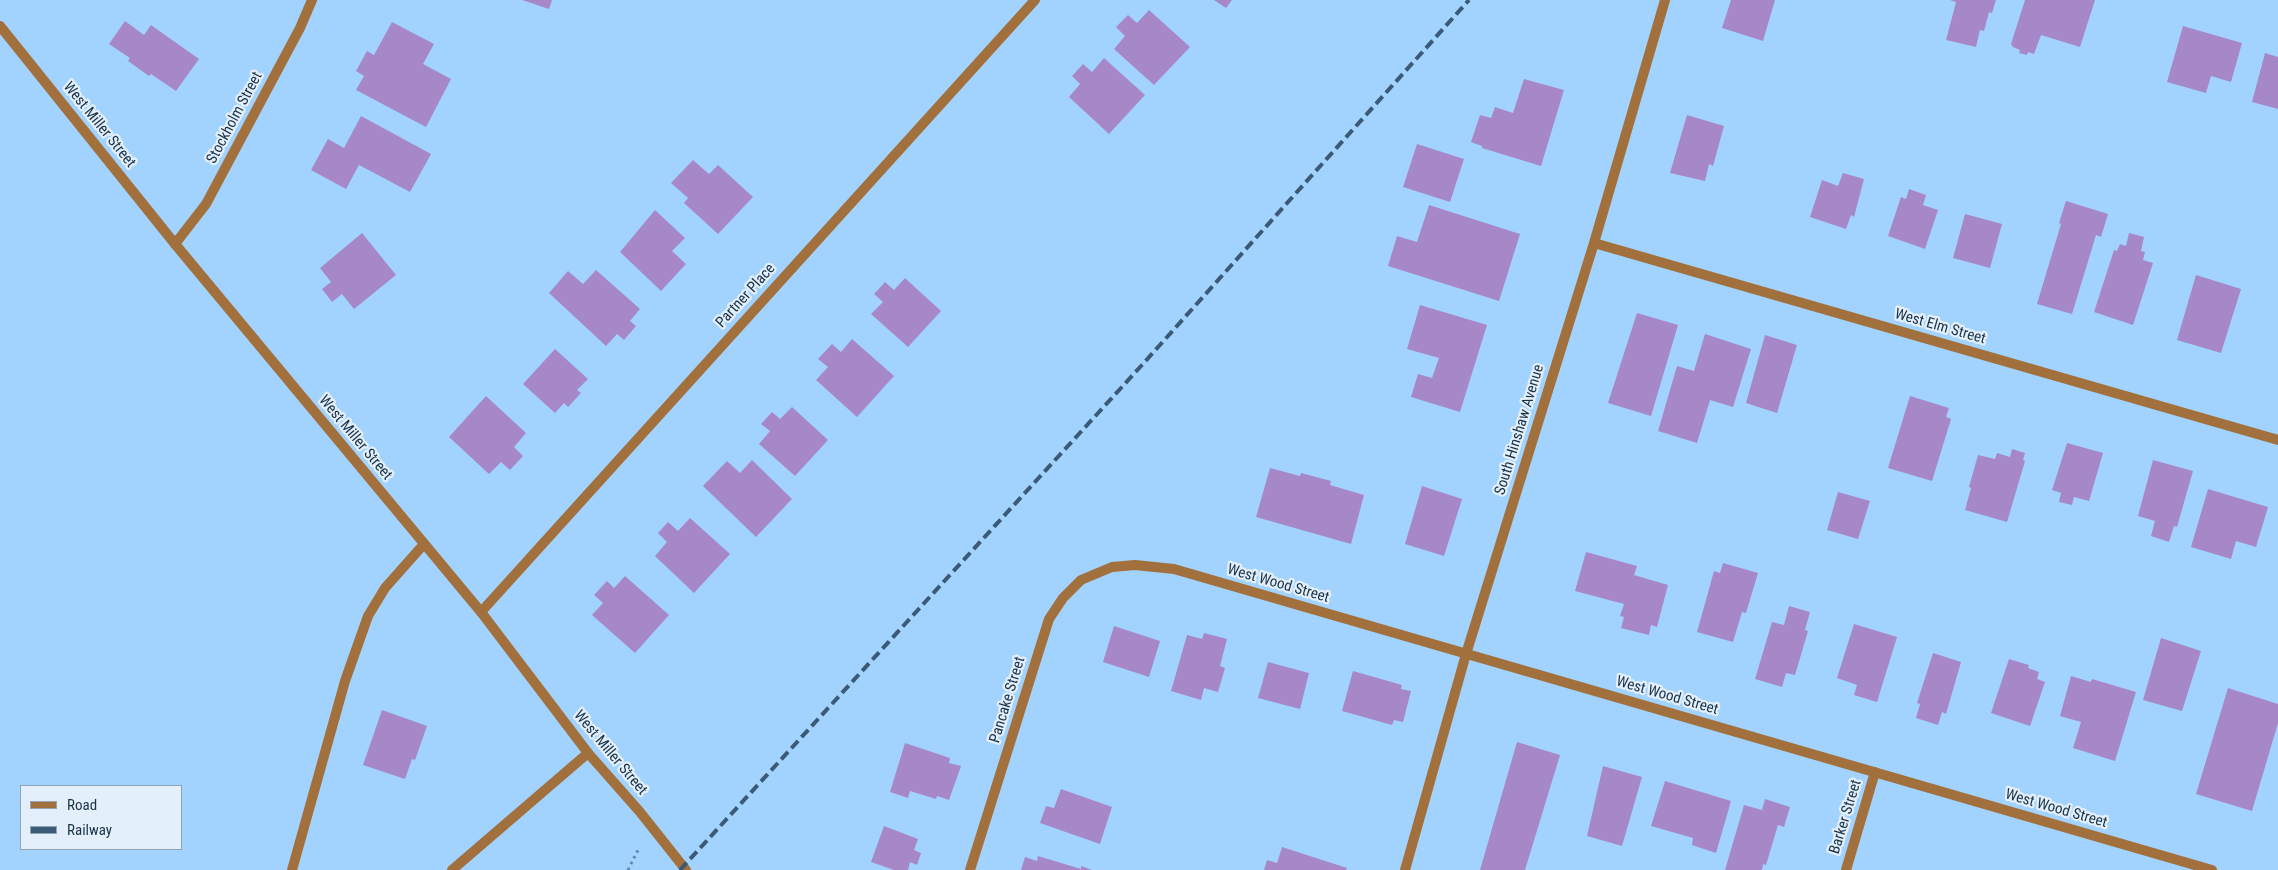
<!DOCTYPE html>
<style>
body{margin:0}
#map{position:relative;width:2278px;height:870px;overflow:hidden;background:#a2d3fe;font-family:"Roboto Condensed",sans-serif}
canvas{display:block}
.legend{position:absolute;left:20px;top:785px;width:162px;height:65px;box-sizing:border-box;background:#e3effa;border:1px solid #92a3b2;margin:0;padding:6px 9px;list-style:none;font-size:15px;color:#193247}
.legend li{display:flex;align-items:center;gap:10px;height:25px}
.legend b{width:25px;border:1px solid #92a3b2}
</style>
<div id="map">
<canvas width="2278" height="870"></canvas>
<ul class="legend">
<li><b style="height:6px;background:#a2703d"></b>Road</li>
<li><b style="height:6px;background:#3b5a75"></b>Railway</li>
</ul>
</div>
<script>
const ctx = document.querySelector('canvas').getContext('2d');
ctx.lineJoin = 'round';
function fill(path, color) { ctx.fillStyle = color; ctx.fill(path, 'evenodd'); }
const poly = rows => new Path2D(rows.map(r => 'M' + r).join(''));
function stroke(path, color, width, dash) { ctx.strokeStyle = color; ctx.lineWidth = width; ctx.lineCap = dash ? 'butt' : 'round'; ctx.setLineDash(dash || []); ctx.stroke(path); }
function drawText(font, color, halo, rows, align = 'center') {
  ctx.font = font + ' "Roboto Condensed",sans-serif'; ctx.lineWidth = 4.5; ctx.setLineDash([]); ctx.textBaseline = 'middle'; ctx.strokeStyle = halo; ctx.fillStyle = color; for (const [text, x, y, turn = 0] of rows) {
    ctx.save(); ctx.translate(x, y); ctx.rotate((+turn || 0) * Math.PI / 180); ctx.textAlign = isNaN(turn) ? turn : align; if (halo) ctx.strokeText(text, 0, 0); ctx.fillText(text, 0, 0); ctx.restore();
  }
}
const building = poly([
 [522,0,552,0,549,9],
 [1214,0,1232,0,1226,8],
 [1731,0,1775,0,1763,41,1722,28],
 [1950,0,1996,0,1992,13,1989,12,1984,31,1980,30,1976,47,1946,40,1956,2],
 [2025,0,2095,0,2080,47,2041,35,2034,54,2028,52,2027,55,2019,53,2020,50,2013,47,2011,44],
 [1149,10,1190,47,1154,85,1114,49,1125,36,1116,27,1128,15,1137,23],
 [125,21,144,35,151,25,199,59,176,91,151,74,149,76,128,61,130,58,109,44],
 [392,22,434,44,423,64,451,79,426,127,356,90,364,76,356,71,367,51,374,55],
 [2183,26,2242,43,2231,82,2211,76,2206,93,2167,82],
 [2265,53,2278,57,2278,109,2252,102],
 [1104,58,1145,95,1109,134,1069,97,1080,84,1072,76,1083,64,1092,72],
 [1524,79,1564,90,1541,166,1482,148,1482,146,1471,142,1480,115,1491,118,1495,107,1513,113],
 [1687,115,1724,126,1713,166,1709,164,1705,181,1670,173],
 [361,116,431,154,410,192,359,165,346,189,311,170,328,139,344,148],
 [1417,144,1464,159,1450,202,1403,187],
 [693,160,709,174,718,165,753,197,718,234,684,203,688,198,671,183],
 [1843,173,1864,179,1854,217,1851,215,1846,229,1810,217,1822,180,1838,186],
 [1909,189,1926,195,1923,205,1938,210,1925,249,1888,236,1901,197,1906,199],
 [2066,201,2108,214,2101,237,2096,235,2072,314,2037,304,2061,224,2059,223],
 [1429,205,1520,234,1499,301,1388,266,1397,236,1417,242],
 [655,210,685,238,672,251,686,264,661,291,620,252],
 [1965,214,2002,224,1990,268,1953,258],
 [362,233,396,275,354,309,342,294,332,302,322,289,331,282,320,268],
 [2129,233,2144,237,2141,251,2145,252,2143,260,2153,263,2133,325,2094,312,2114,250,2117,251,2120,244,2126,246],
 [596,270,640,309,630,321,636,326,624,340,617,334,606,346,549,293,568,271,583,284],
 [2196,275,2241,289,2221,353,2177,340],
 [905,278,941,311,908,347,871,314,883,302,874,294,885,282,894,290],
 [1420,305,1487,325,1460,412,1411,397,1418,374,1432,378,1439,358,1407,349],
 [1637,313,1678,325,1651,416,1608,403],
 [1705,334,1751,349,1733,407,1710,400,1697,443,1658,431,1677,366,1694,371],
 [1765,335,1797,345,1777,413,1746,403],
 [852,339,894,376,857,417,816,380,828,367,818,359,832,344,841,352],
 [555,349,588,379,577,390,581,393,568,407,564,403,555,413,523,384],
 [486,396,526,433,514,447,523,456,510,470,501,462,489,474,449,437],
 [1910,396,1949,408,1946,417,1951,419,1932,481,1888,468],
 [792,407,828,440,795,476,759,444,770,431,761,424,772,412,780,419],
 [2067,443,2103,453,2089,501,2074,497,2072,505,2059,502,2061,493,2052,490],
 [2012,449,2025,453,2023,460,2025,461,2007,522,1965,510,1971,488,1969,487,1978,455,1995,459,1997,453,2010,457],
 [752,460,792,499,756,537,703,486,727,461,740,473],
 [2153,460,2193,471,2177,527,2174,526,2169,542,2151,536,2155,521,2138,516],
 [1270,468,1300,476,1301,473,1331,481,1330,485,1364,495,1351,544,1256,517],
 [1422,486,1462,499,1444,556,1405,544],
 [2208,489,2268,507,2256,547,2236,541,2231,559,2191,547],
 [1838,492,1870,501,1858,539,1827,530],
 [690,518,730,554,694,593,655,556,667,542,658,533,668,522,678,531],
 [1586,552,1637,566,1634,575,1668,585,1657,627,1651,625,1649,635,1621,628,1624,617,1620,616,1624,604,1575,591],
 [1723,563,1758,573,1746,613,1742,612,1733,642,1697,632,1714,571,1720,573],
 [625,576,669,615,635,653,592,615,603,603,594,595,607,581,614,588],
 [1789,606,1810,612,1805,630,1808,631,1795,675,1786,673,1782,687,1755,679,1772,622,1784,625],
 [1854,624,1897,637,1877,702,1854,695,1857,685,1837,678],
 [1114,626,1160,641,1149,677,1103,662],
 [1204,633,1227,639,1220,666,1225,668,1218,692,1204,688,1201,700,1171,691,1187,635,1202,639],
 [2161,638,2201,651,2182,711,2143,700],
 [1933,653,1961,662,1946,714,1942,712,1938,725,1916,718,1920,704,1917,703],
 [2009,659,2029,665,2028,668,2039,672,2037,679,2045,682,2030,726,1991,713],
 [1268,662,1309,673,1300,709,1258,698],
 [1353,671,1402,685,1401,689,1411,691,1403,722,1394,720,1392,725,1342,711],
 [2071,676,2091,682,2092,679,2136,692,2115,761,2073,748,2081,722,2060,716],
 [2228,688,2278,704,2278,723,2252,811,2196,794],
 [382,710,427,726,415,760,412,759,405,779,363,765],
 [1517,742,1560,755,1525,870,1480,870],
 [905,743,950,758,949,763,961,766,949,800,937,796,936,799,910,791,908,798,890,792],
 [1603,766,1642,777,1622,846,1587,836],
 [1665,781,1731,801,1716,853,1692,845,1693,838,1651,826],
 [1061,789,1112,807,1100,844,1040,823,1046,806,1054,808],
 [1765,799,1790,807,1784,827,1778,825,1766,865,1763,864,1762,870,1725,870,1744,805,1762,810],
 [884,826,918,839,914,850,921,853,917,865,910,862,908,870,894,870,871,862],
 [1282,847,1347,868,1346,870,1264,870,1267,860,1277,863],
 [1038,856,1081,869,1081,866,1092,870,1021,870,1025,857,1037,861]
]);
const path = poly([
 [628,870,639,848]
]);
const service = poly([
 [292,870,345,681,368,616,385,588,424,544],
 [452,870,588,753]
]);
const minor = poly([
 [1594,243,2278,440],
 [175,244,206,204,300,28,312,0],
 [481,612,1035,0],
 [970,870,1049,619,1063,598,1081,580,1112,567,1135,565,1174,569,2212,870],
 [1405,870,1466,654,1594,243,1665,0],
 [1846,870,1875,772]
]);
const tertiary = poly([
 [0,26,175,244,481,612,588,753,640,812,686,870]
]);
const rail = poly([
 [680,870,1142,365,1469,0]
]);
const streetNames = [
 ["Stockholm Street",235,118,-62],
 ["West Miller Street",99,125,51],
 ["Partner Place",746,296,-48],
 ["West Elm Street",1940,327,16],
 ["South Hinshaw Avenue",1520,430,-73],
 ["West Miller Street",355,438,50],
 ["West Wood Street",1278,584,16],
 ["West Wood Street",1667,696,16],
 ["Pancake Street",1008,700,-73],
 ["West Miller Street",610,753,50],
 ["West Wood Street",2056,809,16],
 ["Barker Street",1846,817,-73]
];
fill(building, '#a688c9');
stroke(path, '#6288a9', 3, [2.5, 4]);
stroke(service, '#a2703d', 10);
stroke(minor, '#a2703d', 10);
stroke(tertiary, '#a2703d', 10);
stroke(rail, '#3b5a75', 4, [10, 5]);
drawText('15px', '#193247', '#e3effa', streetNames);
</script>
